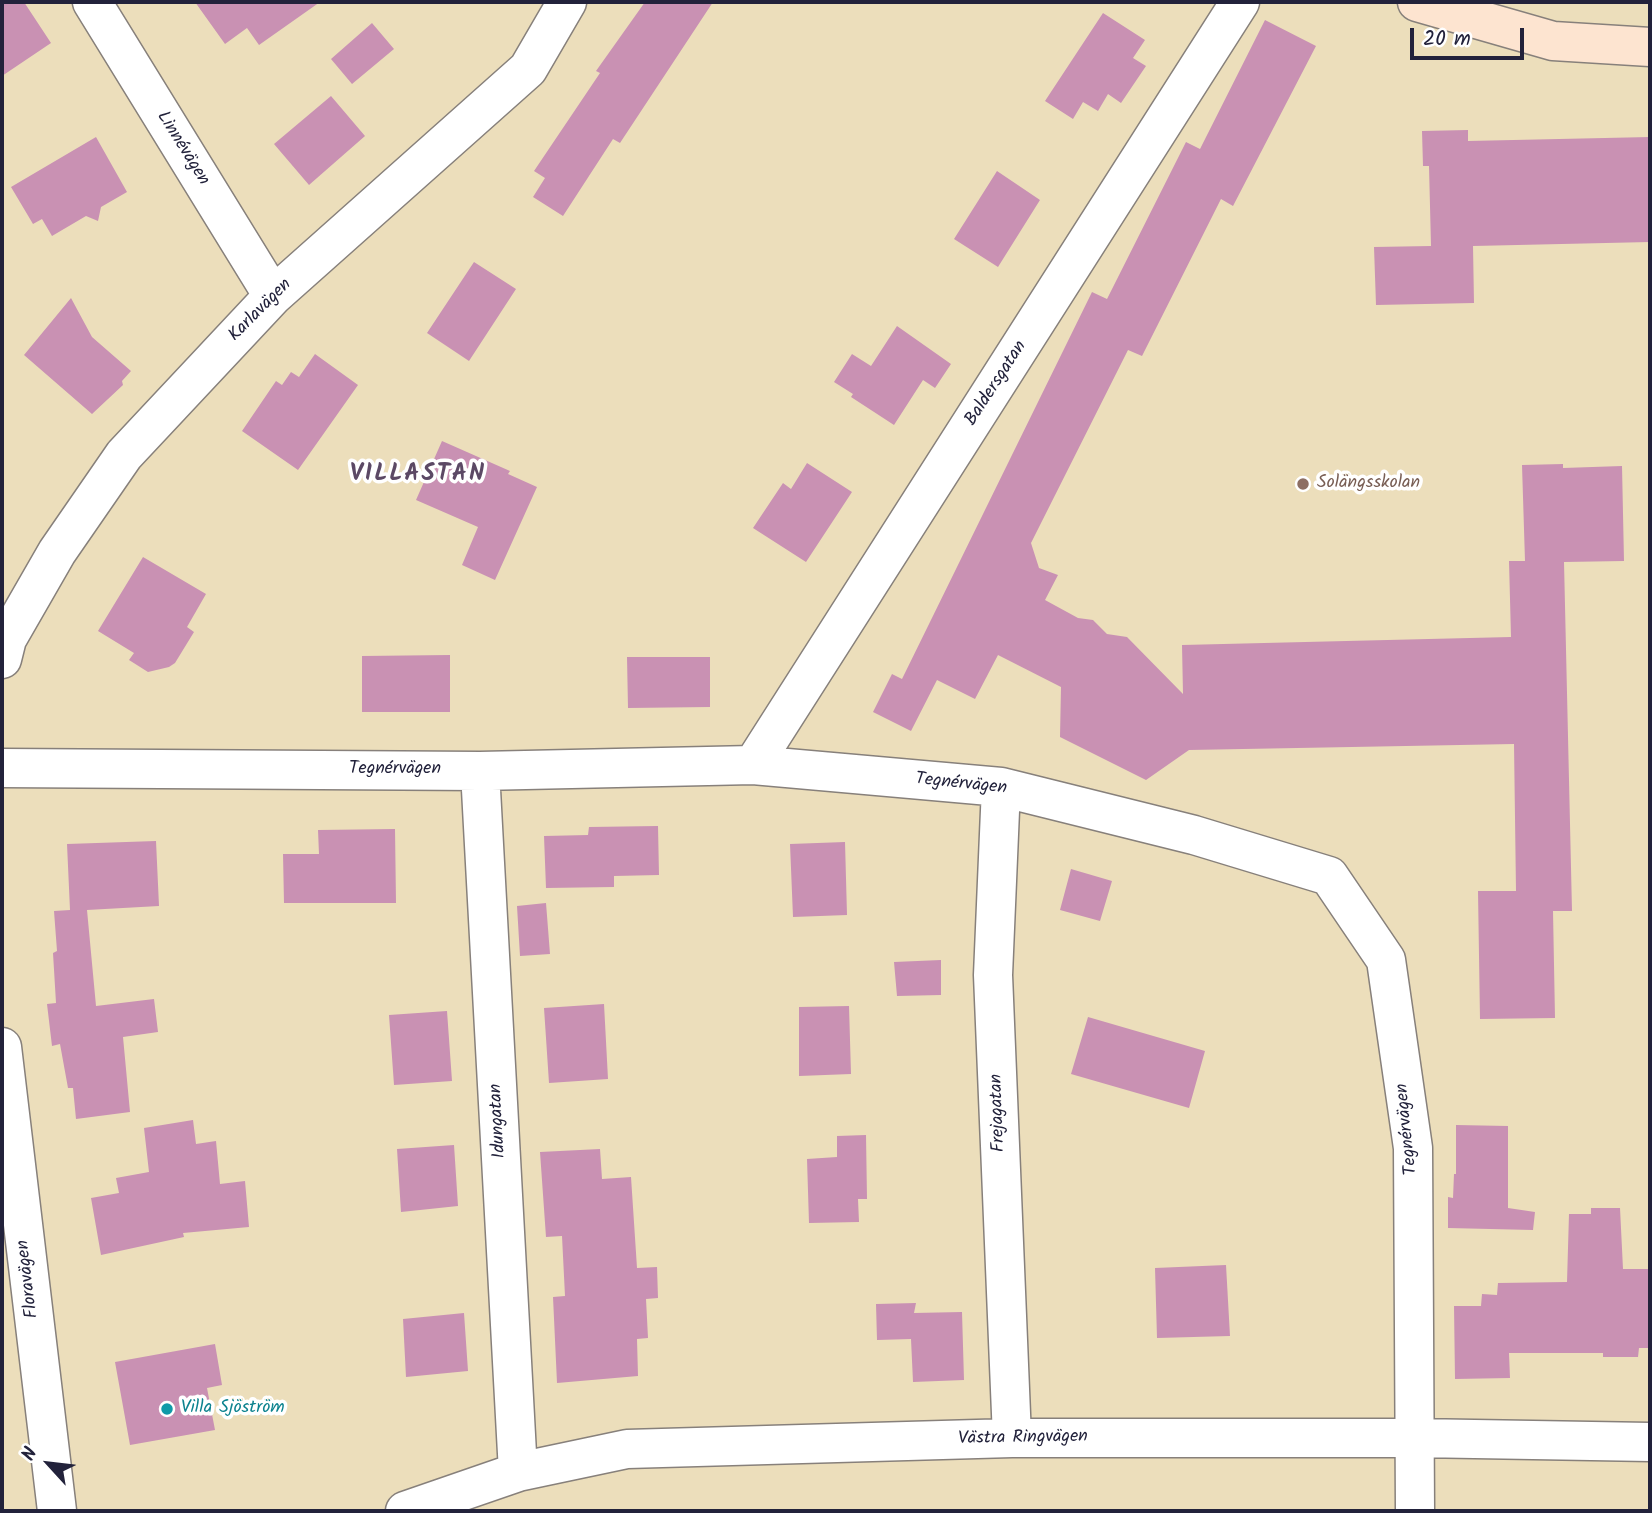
<!DOCTYPE html>
<meta charset="utf-8">
<style>
body{margin:0}
#map{position:relative;width:1652px;height:1513px;overflow:hidden;background:#ecdebb;font-family:Kalam,sans-serif}
canvas{display:block}
.frame{position:absolute;inset:0;border:4px solid #22223b;pointer-events:none}
.north{position:absolute;left:14px;top:1429px;width:70px;height:70px;-webkit-text-stroke:5px #fff;paint-order:stroke;rotate:297deg;font-size:19px;font-weight:700;line-height:28px;text-align:center;color:#22223b}
.north::after{content:'';display:block;margin:auto;width:24px;height:32px;background:#22223b;clip-path:polygon(50% 0,100% 100%,50% 72%,0 100%)}
.scale{position:absolute;left:1410px;top:28px;width:114px;height:32px;box-sizing:border-box;border:4px solid #22223b;border-top:0;padding-left:9px;font-size:21px;line-height:24px;white-space:nowrap;color:#22223b;-webkit-text-stroke:5px #fff;paint-order:stroke}
</style>
<div id="map">
<canvas width="1652" height="1513"></canvas>
<div class="frame"></div>
<div class="north">N</div>
<div class="scale">20 m</div>
</div>
<script>
const ctx = document.querySelector('canvas').getContext('2d');
ctx.lineJoin = 'round';
function fill(path, color) { ctx.fillStyle = color; ctx.fill(path, 'evenodd'); }
const poly = rows => new Path2D(rows.map(r => 'M' + r).join(''));
function stroke(path, color, width, dash) { ctx.strokeStyle = color; ctx.lineWidth = width; ctx.lineCap = dash ? 'butt' : 'round'; ctx.setLineDash(dash || []); ctx.stroke(path); }
function drawText(font, color, halo, rows, align = 'center') {
  ctx.font = font + ' Kalam,sans-serif'; ctx.lineWidth = 7; ctx.setLineDash([]); ctx.textBaseline = 'middle'; ctx.strokeStyle = halo; ctx.fillStyle = color; for (const [text, x, y, turn = 0] of rows) {
    ctx.save(); ctx.translate(x, y); ctx.rotate((+turn || 0) * Math.PI / 180); ctx.textAlign = isNaN(turn) ? turn : align; if (halo) ctx.strokeText(text, 0, 0); ctx.fillText(text, 0, 0); ctx.restore();
  }
}
const building = poly([
 [2,2,24,2,51,43,2,76],
 [195,2,320,2,259,45,247,28,225,44],
 [645,2,713,2,620,143,613,139,563,216,533,197,545,178,534,171,600,73,596,71],
 [1103,13,1145,40,1133,58,1146,66,1121,103,1108,94,1098,111,1083,102,1073,119,1045,101],
 [1265,20,1316,46,1233,206,1221,199,1142,356,1128,350,1031,543,1039,568,1058,575,1045,600,1078,618,1093,620,1107,634,1127,637,1183,694,1182,645,1511,637,1509,561,1525,561,1522,465,1563,464,1563,468,1622,466,1624,561,1564,562,1572,911,1553,911,1555,1018,1480,1019,1478,891,1516,891,1514,744,1189,750,1146,780,1060,737,1061,687,998,655,975,699,937,680,911,731,873,712,892,674,902,679,1092,292,1107,299,1186,142,1200,149],
 [372,23,394,49,352,84,331,59],
 [331,96,365,136,309,185,274,144],
 [1468,130,1468,141,1650,137,1650,242,1473,246,1474,303,1376,305,1374,247,1431,246,1429,166,1423,166,1422,131],
 [96,137,127,192,101,207,98,221,86,216,52,236,42,219,33,224,11,187],
 [997,171,1040,200,998,267,954,239],
 [474,262,516,289,469,361,427,333],
 [71,298,92,337,131,371,122,381,123,385,92,414,24,355],
 [897,326,951,364,935,388,923,380,894,425,851,397,853,394,834,382,852,354,871,366],
 [315,354,358,385,298,470,242,431,276,381,282,385,291,372,299,377],
 [442,441,510,471,508,474,537,487,495,580,462,565,478,527,416,500],
 [807,463,852,492,806,562,753,528,783,483,791,489],
 [143,557,206,594,187,627,194,632,175,663,169,667,148,672,129,660,134,653,98,631],
 [450,655,450,712,362,712,362,656],
 [627,657,710,657,710,707,628,708],
 [658,826,659,875,614,876,614,887,546,888,544,836,588,835,589,827],
 [395,829,396,903,284,903,283,854,319,854,318,830],
 [156,841,159,906,87,910,96,1006,154,999,158,1032,123,1037,130,1112,76,1119,73,1088,68,1088,60,1044,52,1046,47,1004,56,1003,53,953,57,951,54,911,70,910,67,844],
 [845,842,847,915,793,917,790,844],
 [1071,869,1112,881,1100,921,1060,910],
 [546,903,550,954,520,956,517,906],
 [941,960,941,995,897,996,894,962],
 [604,1004,608,1079,549,1083,544,1008],
 [849,1006,851,1074,799,1076,799,1007],
 [447,1011,452,1081,394,1085,389,1015],
 [1088,1017,1205,1051,1189,1108,1071,1074],
 [193,1120,196,1144,216,1141,220,1184,245,1181,249,1227,183,1233,184,1237,101,1255,91,1198,119,1193,116,1178,149,1172,144,1128],
 [1456,1125,1508,1126,1508,1208,1535,1212,1533,1230,1448,1228,1448,1197,1453,1198,1454,1174,1456,1174],
 [866,1135,867,1199,858,1199,859,1222,809,1223,807,1159,837,1157,837,1136],
 [454,1145,458,1206,401,1212,397,1149],
 [600,1149,602,1179,631,1177,637,1268,657,1267,658,1298,646,1299,648,1338,637,1339,638,1376,557,1383,553,1297,565,1296,562,1236,546,1237,540,1152],
 [1591,1208,1620,1208,1623,1269,1650,1269,1650,1348,1639,1348,1638,1357,1603,1357,1603,1353,1509,1353,1510,1378,1455,1379,1454,1306,1481,1306,1482,1294,1497,1295,1498,1283,1567,1282,1569,1214,1591,1214],
 [1226,1265,1230,1336,1157,1338,1155,1268],
 [916,1303,914,1313,962,1312,964,1380,913,1382,911,1339,877,1340,876,1304],
 [464,1313,468,1371,406,1377,403,1319],
 [215,1344,222,1385,207,1388,215,1430,130,1445,115,1362]
]);
const street = poly([
 [92,2,273,296],
 [2,659,7,639,57,552,124,455,273,296,528,69,567,2],
 [753,765,1240,2],
 [2,768,480,771,753,765,1001,787,1194,835,1329,876,1386,960,1413,1148,1415,1511],
 [480,771,518,1472],
 [1001,787,993,975,1012,1438],
 [2,1047,57,1511],
 [405,1511,518,1472,627,1449,1012,1438,1416,1438,1650,1442]
]);
const secondary = poly([
 [1417,2,1553,41,1650,47]
]);
const markers = [
 [1303,484,7,"#8d6e63"],
 [167,1409,7,"#0f9aa8"]
];
const streetNames = [
 ["Linnévägen",182,149,58],
 ["Karlavägen",261,311,-45],
 ["Baldersgatan",997,384,-57],
 ["Tegnérvägen",395,770],
 ["Tegnérvägen",961,785,6],
 ["Frejagatan",999,1113,-92],
 ["Idungatan",499,1121,-93],
 ["Tegnérvägen",1408,1129,-96],
 ["Floravägen",29,1279,-97],
 ["Västra Ringvägen",1023,1439,-1]
];
const educationNames = [
 ["Solängsskolan",1317,484]
];
const cultureNames = [
 ["Villa Sjöström",181,1409]
];
const districtNames = [
 ["VILLASTAN",418,476]
];
fill(building, '#c991b3');
stroke(street, '#87807b', 41);
stroke(secondary, '#87807b', 41);
stroke(street, '#fff', 38);
stroke(secondary, '#fde4d0', 38);
for (const [x, y, r, color] of markers) { const dot = new Path2D(); dot.arc(x, y, r, 0, 2 * Math.PI); ctx.fillStyle = color; ctx.fill(dot); stroke(dot, '#fff', 2.5); }
drawText('18px', '#22223b', '#fff', streetNames);
drawText('18px', '#785e54', '#fff', educationNames, 'left');
drawText('18px', '#0d838f', '#fff', cultureNames, 'left');
ctx.letterSpacing = '2px';
drawText('bold 24px', '#5c4965', '#fff', districtNames);
ctx.letterSpacing = '0px';
</script>
